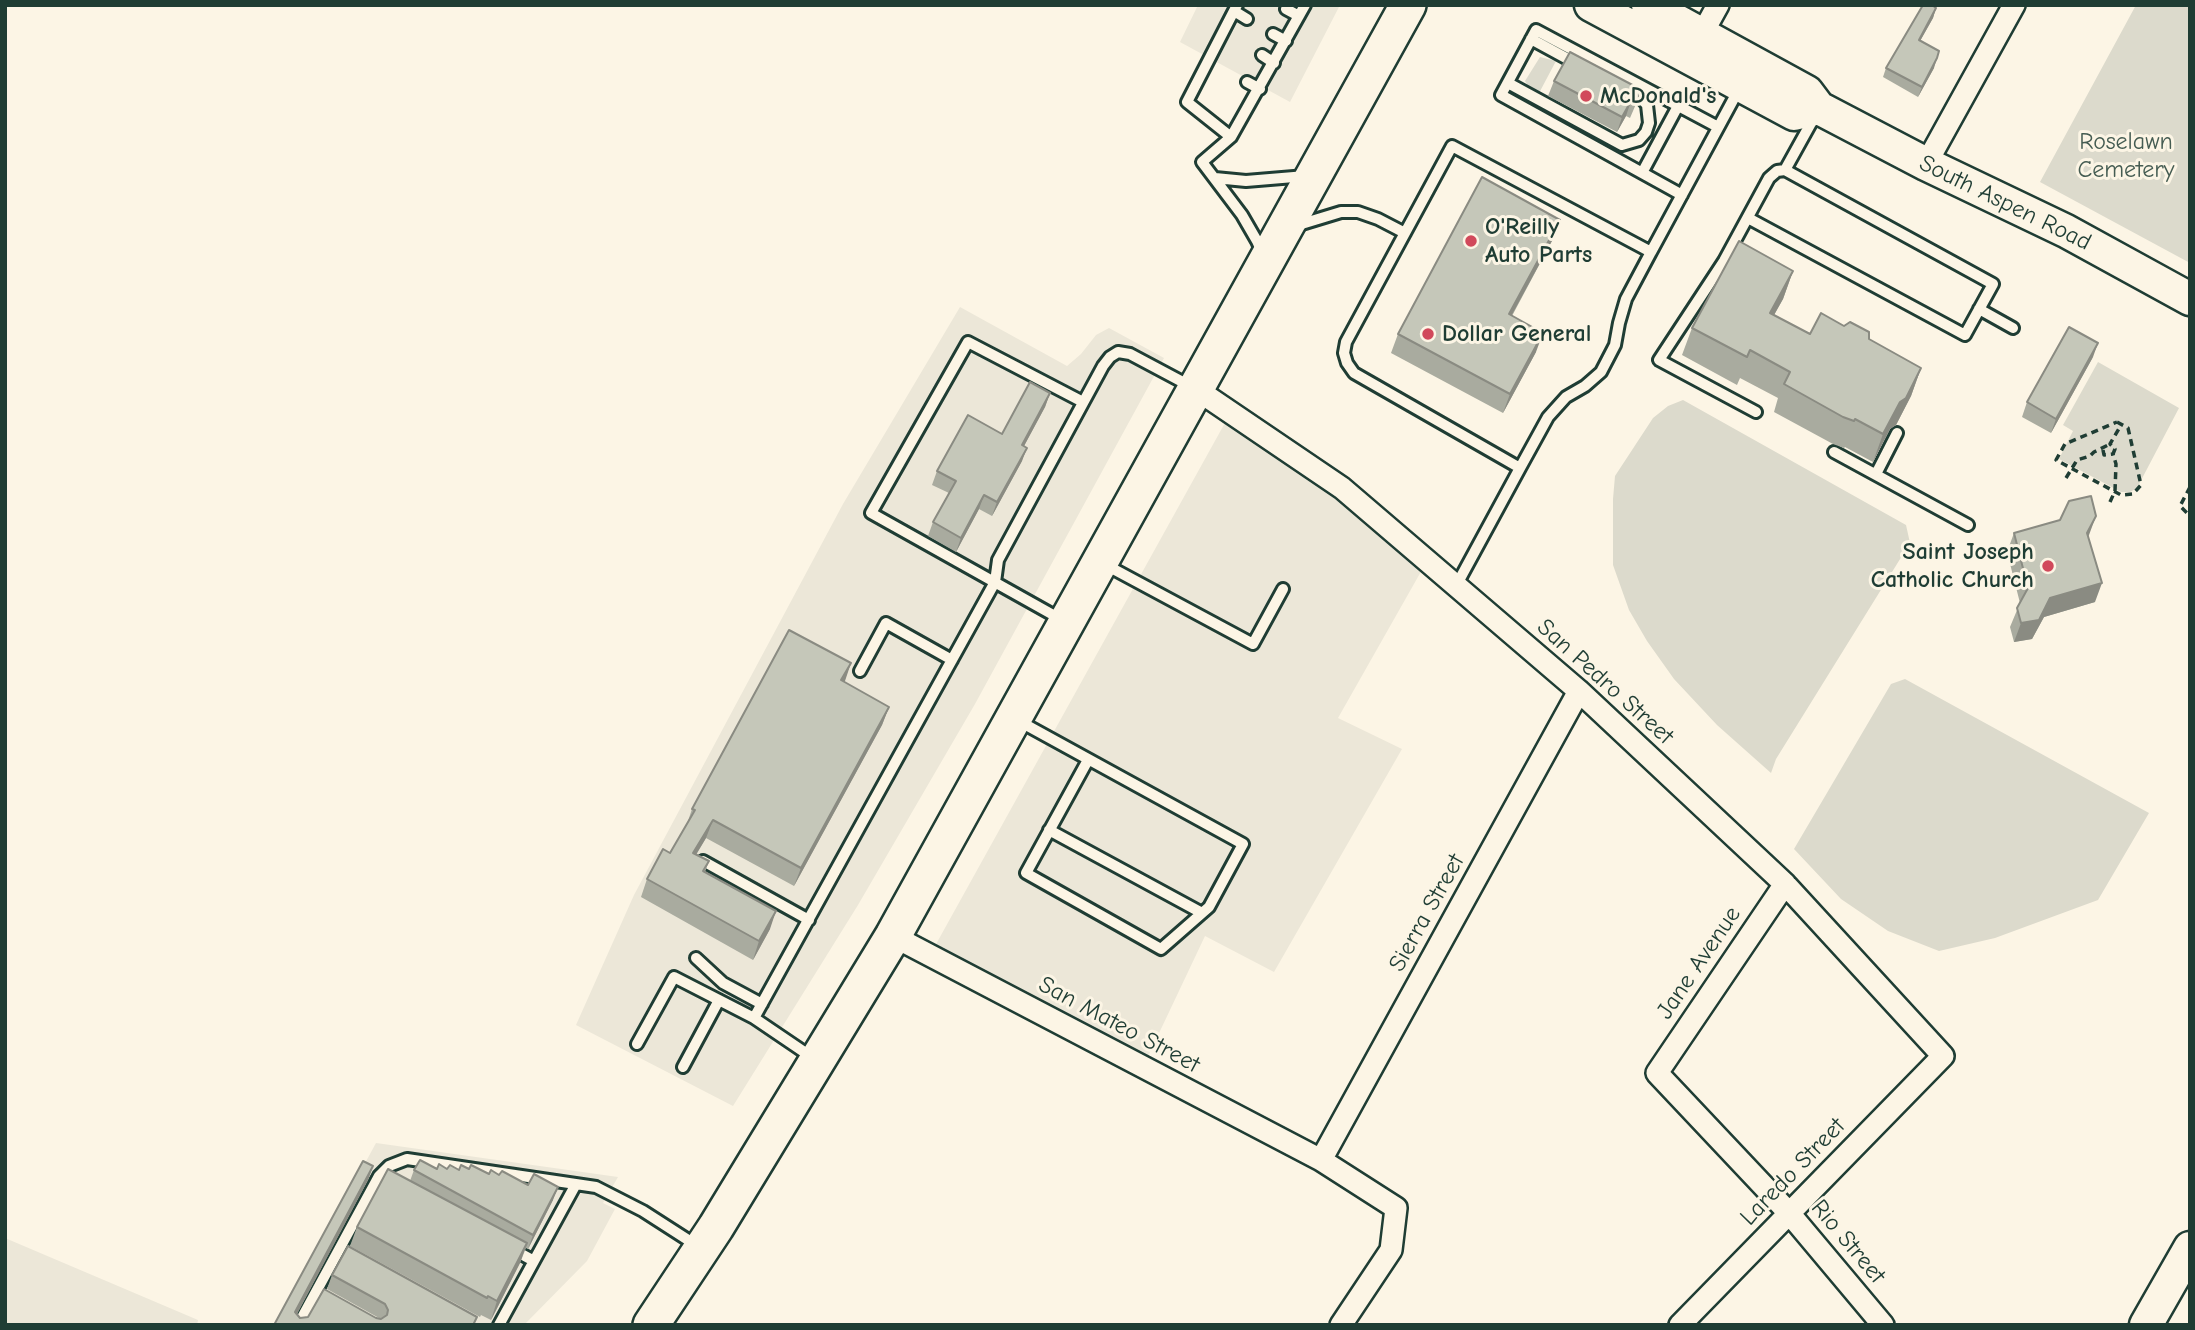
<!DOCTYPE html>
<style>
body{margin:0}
#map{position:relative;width:2195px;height:1330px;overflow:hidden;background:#fcf5e5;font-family:"Comic Neue",sans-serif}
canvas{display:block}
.frame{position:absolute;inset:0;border:7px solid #1f3d34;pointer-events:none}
</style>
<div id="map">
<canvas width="2195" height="1330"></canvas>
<div class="frame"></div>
</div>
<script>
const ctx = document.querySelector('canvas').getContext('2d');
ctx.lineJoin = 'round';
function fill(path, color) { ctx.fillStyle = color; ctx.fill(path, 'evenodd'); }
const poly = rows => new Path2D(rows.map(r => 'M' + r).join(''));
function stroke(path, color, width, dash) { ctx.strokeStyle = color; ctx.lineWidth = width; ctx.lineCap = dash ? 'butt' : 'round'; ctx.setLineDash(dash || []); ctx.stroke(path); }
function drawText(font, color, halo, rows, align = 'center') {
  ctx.font = font + ' "Comic Neue",sans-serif'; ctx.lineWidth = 6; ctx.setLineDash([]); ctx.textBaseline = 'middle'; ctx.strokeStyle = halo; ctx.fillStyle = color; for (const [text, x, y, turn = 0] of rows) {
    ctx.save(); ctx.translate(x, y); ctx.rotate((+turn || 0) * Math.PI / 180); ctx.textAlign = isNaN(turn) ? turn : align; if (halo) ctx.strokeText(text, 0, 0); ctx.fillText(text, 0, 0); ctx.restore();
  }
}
const built = poly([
 [1198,5,1340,5,1290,102,1180,42],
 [960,307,1067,366,1081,354,1096,335,1109,328,1164,358,975,704,858,905,733,1106,576,1025,634,895,843,504],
 [1231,412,1427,561,1338,718,1402,749,1274,972,1205,936,1143,1067,930,955],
 [376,1143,618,1177,603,1203,615,1209,587,1261,524,1325,277,1325],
 [5,1238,198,1320,197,1325,5,1325]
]);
const green = poly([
 [2136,5,2190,5,2190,263,2040,182],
 [1540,57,1556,61,1538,95,1531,91,1525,81],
 [2098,362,2179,408,2137,488,2130,492,2121,492,2059,459,2073,431,2063,425],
 [1683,400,1906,525,1910,543,1776,759,1771,773,1717,725,1674,679,1647,641,1629,610,1613,565,1613,499,1615,476,1653,418,1668,406],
 [1905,679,2149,813,2098,900,1995,938,1939,951,1888,931,1841,899,1794,849,1891,684]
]);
const path = poly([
 [2117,422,2128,428,2141,485,2133,494,2121,495,2056,460,2065,444,2117,422],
 [2103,450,2104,455,2113,454],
 [2066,478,2077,460,2090,456,2094,452,2110,444],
 [2190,487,2180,506,2190,516],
 [2110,502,2115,491,2116,464,2113,454,2115,449,2110,444,2121,425]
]);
const lane = poly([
 [1286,9,1299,16],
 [1234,11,1247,19],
 [1273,34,1286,41],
 [1531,39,1577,64],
 [1262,55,1274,63],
 [1247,82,1260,89],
 [1508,83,1622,145,1639,140,1646,132,1649,123,1647,105,1642,99,1628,91],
 [1231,137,1187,102,1237,5],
 [1785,170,1816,114],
 [1642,173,1678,106],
 [1215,178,1246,181,1306,176],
 [1682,195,1501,95,1536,30,1718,127],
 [1748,218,1965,335,1993,284,1785,170,1777,171,1769,178,1724,261,1659,360,1756,412],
 [1295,226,1341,212,1358,212,1378,219,1405,233],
 [1262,252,1257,241,1242,215,1202,162,1231,137,1305,5],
 [1651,252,1739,89],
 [1979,309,2013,328],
 [1834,452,1968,525],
 [1876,474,1897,433],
 [1104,564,1253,644,1283,589],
 [1456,586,1520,468,1354,373,1347,363,1344,353,1346,342,1452,146,1651,252,1626,299,1619,323,1615,345,1601,372,1585,386,1566,397,1548,417,1520,468],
 [1064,621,871,513,968,342,1083,402],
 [860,671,886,623,952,660],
 [1017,720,1243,844,1209,907,1161,949,1026,873,1088,760],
 [1049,830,1202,913],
 [703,861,809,920],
 [696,958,723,983,762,1004],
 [637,1044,674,977,754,1018],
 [813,1058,754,1018,995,582,998,560,1103,366,1110,357,1118,352,1130,354,1192,387],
 [683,1067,719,1000],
 [512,1249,534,1261],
 [298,1325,379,1176,389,1166,407,1159,596,1187,643,1211,699,1247],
 [499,1325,576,1184]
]);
const street = poly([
 [1702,34,1718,5],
 [1926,164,2014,5],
 [1196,389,1342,488,1579,691,1785,884,1943,1056,1680,1325],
 [1785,884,1657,1073,1789,1213,1883,1325],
 [893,936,1321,1160,1396,1208,1391,1250,1341,1325],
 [1321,1160,1579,691]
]);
const secondary = poly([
 [1591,5,1794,114,1819,108],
 [1648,5,1807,92,1819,108,1926,164,2066,231,2190,299],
 [2146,1325,2190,1248]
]);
const primary = poly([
 [651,1325,716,1227,893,936,1408,5]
]);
const wall = poly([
 [1936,8,1933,18,1920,41,1934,68,1918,97,1883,77,1886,68],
 [1554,81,1642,90,1630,118,1626,116,1617,132,1548,96],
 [1560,220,1553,239,1512,316,1536,352,1503,413,1391,353,1398,334],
 [1793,271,1783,299,1774,315,1810,334,1869,339,1921,368,1911,396,1896,425,1890,429,1873,462,1845,447,1844,448,1833,444,1774,412,1778,398,1740,378,1737,385,1682,355,1692,328],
 [2093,357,2051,433,2022,417,2027,402],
 [1050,393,1045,407,1024,446,1022,461,992,516,979,509,956,552,928,536,933,522,949,493,932,485,937,471,1002,434],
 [2014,533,2088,537,2095,602,2044,617,2032,639,2014,642,2010,627,2020,603,2007,552],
 [844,682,889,707,882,725,794,886,706,838,696,855,709,861,705,872,770,929,753,960,641,897,647,879,670,853,686,827,692,809],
 [373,1166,368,1180,297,1314,300,1318,379,1318,327,1289,332,1275,477,1317,474,1325,274,1325],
 [437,1169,469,1169,489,1174,499,1175,553,1200,528,1249,526,1248,520,1263,491,1320,481,1315,480,1317,350,1246,357,1227,410,1181,414,1170]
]);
const shadedWall = poly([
 [1936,8,1933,18,1915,50,1919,40],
 [1937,58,1934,68,1918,97,1922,87],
 [1631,101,1626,116,1617,132,1622,117],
 [1560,220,1553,239,1502,333,1509,314],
 [1793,271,1783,299,1760,340,1770,313],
 [1543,333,1536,352,1503,413,1510,394],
 [2098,343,2093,357,2051,433,2056,419],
 [1921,368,1911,396,1896,425,1890,429,1873,462,1883,434,1900,402],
 [1050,393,1045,407,1017,459,1022,445],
 [1027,448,1022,461,992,516,997,502],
 [984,495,979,509,956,552,961,538],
 [2096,516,2089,535,2080,552,2087,533],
 [2102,583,2095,602,2044,617,2032,639,2014,642,2021,623,2050,598],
 [851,663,845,681,835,699,841,680],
 [889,707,882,725,794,886,801,868],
 [713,820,706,838,686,871,693,853],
 [776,911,770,929,753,960,759,941],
 [373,1166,368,1180,291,1325,295,1312],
 [558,1187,553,1200,528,1249,533,1235],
 [527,1243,520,1263,491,1320,497,1301]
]);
const building = poly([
 [1923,5,1932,5,1936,8,1919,40,1939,51,1937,58,1922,87,1886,68,1923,5],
 [1570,52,1642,90,1636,104,1631,101,1622,117,1554,81,1570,52],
 [1482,177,1560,220,1509,314,1543,333,1510,394,1398,334,1482,177],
 [1739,241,1793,271,1770,313,1810,334,1821,313,1844,326,1850,322,1869,332,1869,339,1921,368,1906,398,1900,402,1883,434,1855,419,1854,421,1843,417,1784,384,1790,372,1750,350,1747,357,1692,328,1739,241],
 [2069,327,2098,343,2056,419,2027,402,2069,327],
 [1030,382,1050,393,1022,445,1027,448,997,502,984,495,961,538,933,522,956,481,937,471,968,415,1002,434,1030,382],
 [2091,496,2096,516,2087,533,2102,583,2050,598,2039,620,2021,623,2017,608,2028,588,2014,533,2060,520,2069,501,2091,496],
 [789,630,851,663,841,680,889,707,801,868,713,820,693,853,709,861,703,871,776,911,759,941,647,879,663,849,670,853,695,810,692,809,789,630],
 [420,1160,437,1169,439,1164,447,1169,450,1165,459,1170,461,1165,469,1169,471,1165,489,1174,491,1170,499,1175,502,1171,528,1185,534,1174,558,1187,533,1235,414,1170,420,1160],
 [363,1161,373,1166,295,1312,300,1318,308,1317,324,1289,376,1318,381,1319,387,1315,388,1310,385,1304,332,1275,348,1246,477,1317,473,1325,274,1325,363,1161],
 [388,1169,527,1243,497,1301,488,1296,487,1298,357,1227,388,1169]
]);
const markers = [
 [1586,96,7,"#d1495b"],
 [1471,241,7,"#d1495b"],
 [1428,334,7,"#d1495b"],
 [2048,566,7,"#d1495b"]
];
const poiNames = [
 ["McDonald's",1600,96],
 ["O'Reilly",1485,227],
 ["Auto Parts",1485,255],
 ["Dollar General",1442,334],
 ["Saint Joseph",2034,552,"right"],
 ["Catholic Church",2034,580,"right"]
];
const parkNames = [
 ["Roselawn",2126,142],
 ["Cemetery",2126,170]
];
const streetNames = [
 ["South Aspen Road",2005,203,26],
 ["San Pedro Street",1605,682,42],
 ["Sierra Street",1427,913,-61],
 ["Jane Avenue",1699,963,-56],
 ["San Mateo Street",1119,1025,28],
 ["Laredo Street",1793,1172,-46],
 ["Rio Street",1848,1242,50]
];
fill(built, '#ece7d8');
fill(green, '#dcdacc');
stroke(lane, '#1f3d34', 16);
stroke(street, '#1f3d34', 26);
stroke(secondary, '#1f3d34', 37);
stroke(primary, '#1f3d34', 40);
stroke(path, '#1f3d34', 3.5, [7, 5]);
stroke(lane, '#fcf5e5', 10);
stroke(street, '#fcf5e5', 21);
stroke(secondary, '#fcf5e5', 32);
stroke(primary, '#fcf5e5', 35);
fill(wall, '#a9ab9f');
fill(shadedWall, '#8a8b82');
fill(building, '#c5c7b9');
stroke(building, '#8a8b82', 2);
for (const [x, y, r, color] of markers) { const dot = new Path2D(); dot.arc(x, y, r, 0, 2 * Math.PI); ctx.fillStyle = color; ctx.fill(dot); stroke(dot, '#fcf5e5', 2.5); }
drawText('bold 24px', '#1f3d34', '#fcf5e5', poiNames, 'left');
drawText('24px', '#455c52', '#fcf5e5', parkNames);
drawText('24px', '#1f3d34', '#fcf5e5', streetNames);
</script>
